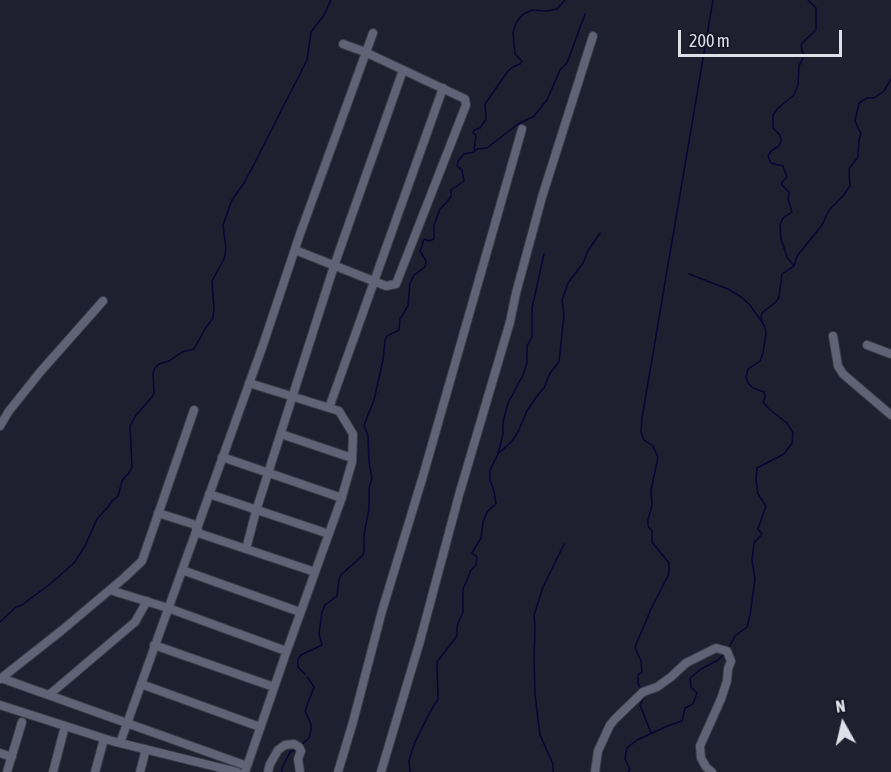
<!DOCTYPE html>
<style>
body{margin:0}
#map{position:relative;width:891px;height:772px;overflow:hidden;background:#1e202f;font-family:"Asap Condensed",sans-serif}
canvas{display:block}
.north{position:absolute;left:813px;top:694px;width:60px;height:60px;-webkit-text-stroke:4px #151725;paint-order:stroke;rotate:352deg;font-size:16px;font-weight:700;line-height:24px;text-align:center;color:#dddfe9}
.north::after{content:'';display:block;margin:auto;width:21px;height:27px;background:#dddfe9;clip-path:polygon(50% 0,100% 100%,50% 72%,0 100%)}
.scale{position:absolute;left:678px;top:30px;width:164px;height:27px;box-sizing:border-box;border:3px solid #dddfe9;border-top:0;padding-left:8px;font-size:18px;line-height:21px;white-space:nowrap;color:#dddfe9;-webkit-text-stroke:4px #151725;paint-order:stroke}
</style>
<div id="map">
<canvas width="891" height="772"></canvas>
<div class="north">N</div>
<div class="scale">200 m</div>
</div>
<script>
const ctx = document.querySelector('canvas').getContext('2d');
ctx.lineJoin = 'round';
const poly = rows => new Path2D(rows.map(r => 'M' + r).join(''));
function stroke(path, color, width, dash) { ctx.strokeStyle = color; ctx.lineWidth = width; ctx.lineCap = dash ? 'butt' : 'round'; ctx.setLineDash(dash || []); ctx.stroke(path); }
const stream = poly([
 [474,150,476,135,473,133,474,130,480,128,486,119,485,104,508,71,513,67,520,64,522,61,515,54,513,33,516,23,522,15,532,10,547,11,557,9,565,0],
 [794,266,787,257,781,239,780,225,783,218,792,212,788,199,789,192,782,185,782,182,787,177,783,166,771,163,768,156,771,151,779,146,781,141,780,135,773,128,773,115,778,108,794,95,798,85,799,66,804,56,802,51,801,44,816,30,816,8,808,0],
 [689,274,728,289,741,297,749,304,762,322],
 [499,453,512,441,518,432,527,411,537,396,544,388,550,373,559,362,564,315,562,300,568,283,583,263,588,251,600,233],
 [0,622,16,607,22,605,50,584,74,563,85,546,97,519,108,507,112,501,118,496,122,481,124,478,129,473,132,467,130,426,136,415,152,397,154,393,153,373,155,368,159,364,169,361,182,352,194,349,205,329,213,318,214,309,212,281,224,259,226,249,223,225,232,200,244,183,251,170,307,60,311,32,324,15,331,0],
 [728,649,735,636,747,627,750,615,755,579,752,560,754,543,762,534,758,529,766,506,758,494,756,479,757,468,784,454,792,443,793,433,787,423,769,409,763,402,765,397,764,392,753,388,748,383,746,377,748,369,760,361,763,353,766,333,765,327,762,322,761,316,763,312,776,302,779,297,782,274,794,266,797,256,822,225,829,210,843,196,850,186,849,169,858,157,859,139,861,134,855,121,859,103,867,98,874,98,884,91,891,79],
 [305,674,298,667,298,659,301,655,322,645,319,634,322,612,325,605,337,596,339,579,341,575,363,555,364,550,364,534,369,509,369,488,372,478,369,462,368,436,364,425,374,400,383,360,385,340,387,336,399,330,400,319,408,306,410,283,414,275,425,267,426,261,420,251,424,239,429,241,434,239,434,225,440,209,446,203,451,196,451,190,464,181,462,170,457,166,458,161,464,154,474,152,477,149,487,148,518,124,534,116,547,100,560,70,567,63,585,14],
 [641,690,638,683,638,675,642,672,641,661,635,647,651,609,669,574,669,563,652,542,652,531,648,526,648,520,652,505,651,490,658,457,653,446,644,440,641,432,642,418,713,0],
 [644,697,640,705,651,733],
 [301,745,309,738,311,729,311,724,305,711,314,687,307,677],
 [282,772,282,768,290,752,295,750],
 [410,772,409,761,415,742,429,714,438,699,437,662,457,636,457,626,463,612,463,589,471,570,476,565,477,557,472,553,481,538,483,522,487,512,496,504,494,491,490,480,490,470,498,454,503,434,503,422,508,403,523,375,527,362,527,346,532,337,532,308,544,254],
 [553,772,553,764,540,735,535,694,534,658,535,629,534,615,543,587,564,544],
 [628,772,630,769,625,759,627,748,637,740,670,725,682,721,685,708,693,704,697,693,691,687,690,678,701,669,718,660,725,653]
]);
const minor = poly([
 [295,250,386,286,396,284,466,105,465,99,365,52,343,44],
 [833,336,838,366,843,374,891,415],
 [867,345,891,354],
 [329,408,443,88],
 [0,426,9,411,41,371,103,301],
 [281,434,352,458],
 [222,457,342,498],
 [209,494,329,534],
 [158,513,196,525,196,529,201,534,315,572],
 [246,549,256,511,334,266,403,70],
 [182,570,300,612],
 [110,590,168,608,286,651],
 [154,645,274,687],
 [1,678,247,766],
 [0,679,61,631,124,578,142,561,194,410],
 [141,684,260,727],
 [49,695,135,622,147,601],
 [0,705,112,741,237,772],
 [120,743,263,345,300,234,373,33],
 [0,753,12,757],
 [7,772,22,722],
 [53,772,65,726],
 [95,772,104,739],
 [140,772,146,749],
 [245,772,286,653,341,500,352,462,353,434,339,411,249,383],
 [268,772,270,764,278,750,285,745,294,744,299,747,301,751,298,759,300,772],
 [338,772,353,722,382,611,423,476,522,129],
 [381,772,420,641,459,495,510,322,516,293,542,197,593,36],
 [595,772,598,751,610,725,615,719,643,692,657,687,671,677,686,663,716,648,727,651,731,661,728,669,727,681,721,699,700,746,701,758,706,767,712,772]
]);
stroke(stream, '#0a0333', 1.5);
stroke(minor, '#3b3c49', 10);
stroke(minor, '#606375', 8);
</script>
